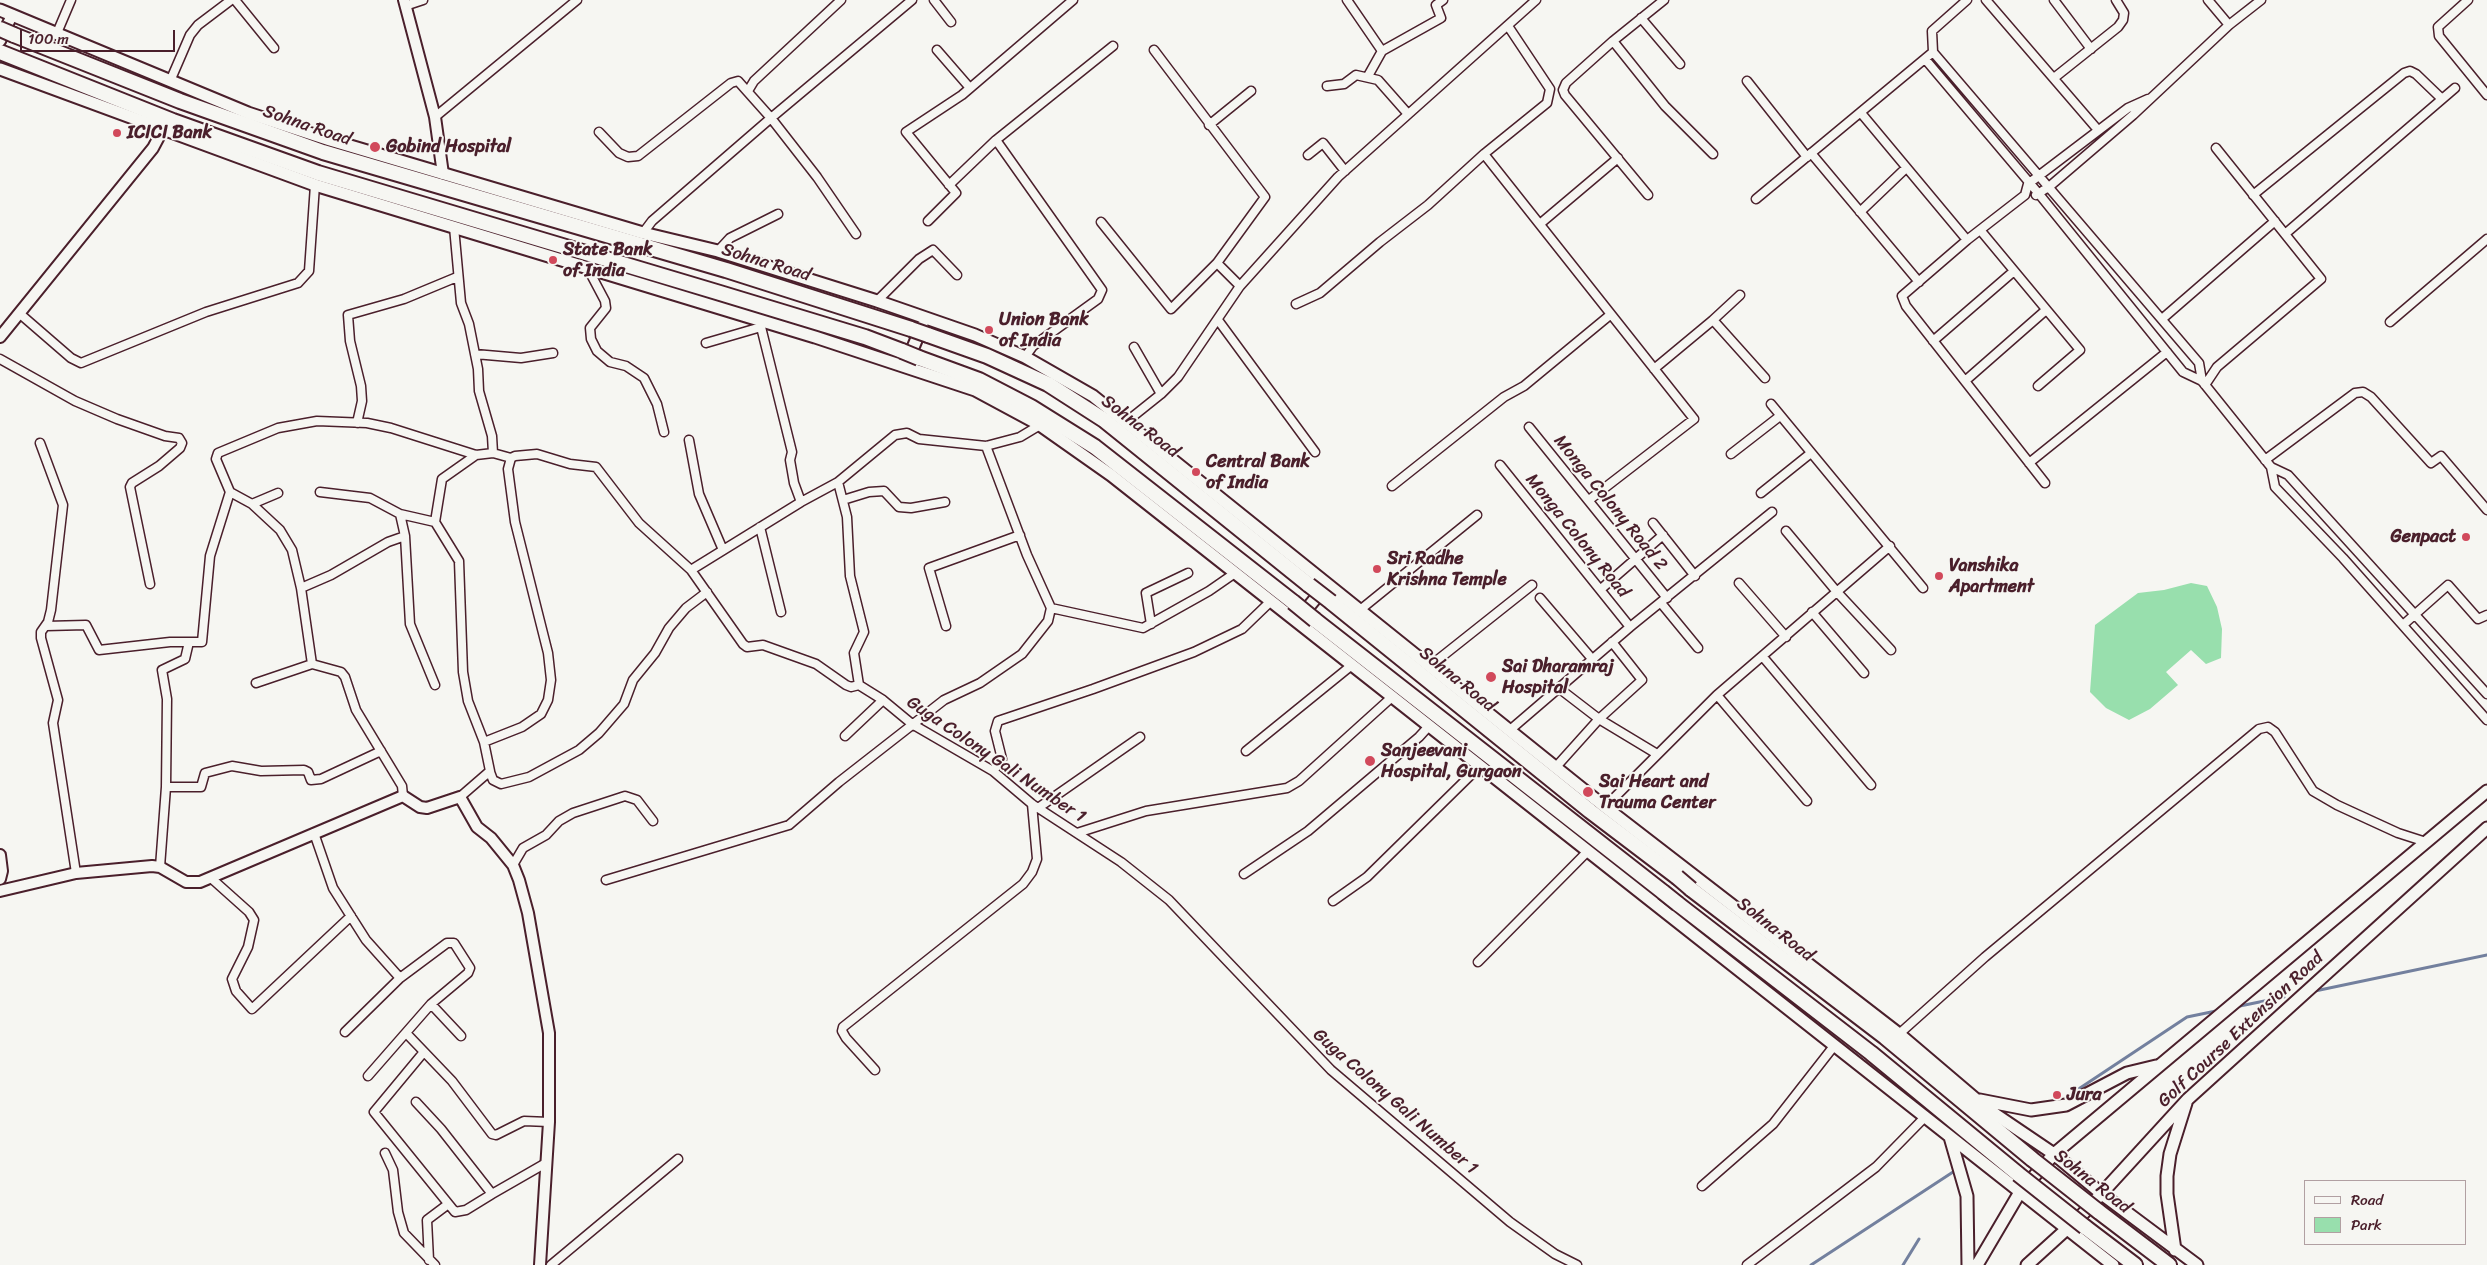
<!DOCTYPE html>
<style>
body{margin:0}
#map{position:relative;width:2487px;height:1265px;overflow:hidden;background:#f6f6f2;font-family:Sriracha,sans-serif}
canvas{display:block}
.legend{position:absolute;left:2304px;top:1180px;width:162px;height:65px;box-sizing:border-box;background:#f6f6f2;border:1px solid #b1a0a2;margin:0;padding:6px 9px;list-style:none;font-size:15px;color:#4a1f2b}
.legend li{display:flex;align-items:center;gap:10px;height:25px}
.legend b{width:25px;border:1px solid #b1a0a2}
.scale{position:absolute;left:20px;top:30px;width:155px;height:22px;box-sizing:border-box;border:2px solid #4a1f2b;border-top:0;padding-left:6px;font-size:15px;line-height:18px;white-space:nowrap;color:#4a1f2b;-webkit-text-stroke:4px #f6f6f2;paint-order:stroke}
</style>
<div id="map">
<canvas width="2487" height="1265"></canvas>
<ul class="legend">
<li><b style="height:6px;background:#f6f6f2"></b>Road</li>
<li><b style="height:14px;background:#98dfad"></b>Park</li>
</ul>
<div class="scale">100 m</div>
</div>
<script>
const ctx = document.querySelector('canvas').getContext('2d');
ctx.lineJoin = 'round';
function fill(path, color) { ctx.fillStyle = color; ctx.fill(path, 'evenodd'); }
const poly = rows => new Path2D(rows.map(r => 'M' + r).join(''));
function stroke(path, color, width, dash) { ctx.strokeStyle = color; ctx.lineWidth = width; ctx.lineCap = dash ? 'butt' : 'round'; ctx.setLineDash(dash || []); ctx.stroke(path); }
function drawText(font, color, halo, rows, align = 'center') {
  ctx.font = font + ' Sriracha,sans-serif'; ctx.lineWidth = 4; ctx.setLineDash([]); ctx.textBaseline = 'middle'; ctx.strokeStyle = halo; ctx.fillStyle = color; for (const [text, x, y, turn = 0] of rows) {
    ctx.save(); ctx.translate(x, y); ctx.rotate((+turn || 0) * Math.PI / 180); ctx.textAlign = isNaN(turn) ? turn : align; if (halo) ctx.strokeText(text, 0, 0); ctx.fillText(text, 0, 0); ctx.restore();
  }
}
const green = poly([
 [2191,583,2207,586,2217,607,2222,629,2221,658,2206,664,2191,650,2166,672,2178,685,2150,709,2129,720,2106,708,2090,692,2095,625,2138,593,2164,590]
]);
const stream = poly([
 [2315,991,2487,955],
 [2235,1007,2284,997],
 [2068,1096,2187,1017,2216,1011],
 [1811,1265,1953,1172],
 [1903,1265,1919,1239]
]);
const minor = poly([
 [235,0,274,48],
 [934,0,951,22],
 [1347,0,1382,51,1441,18,1436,5,1443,0],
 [1986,0,2098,130],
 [2054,0,2091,49],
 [2208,0,2229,25],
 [2468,0,2438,27,2439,36,2487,95],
 [405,6,423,0],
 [1641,18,1680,64],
 [57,33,71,0],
 [1613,41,1665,106,1713,154],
 [937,50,970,88],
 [1933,52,2199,363,2202,381],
 [1925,59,2039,194,2183,372,2202,381,2271,467,2288,475,2487,694],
 [1368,76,1382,51],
 [2054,78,2118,27,2123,20,2124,13,2116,0],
 [171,79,190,35,198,25,231,0],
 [1747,81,1807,157],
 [1327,86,1344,84,1356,75,1378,80,1408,114],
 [748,91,754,81,841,0],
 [1861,113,1967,240],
 [435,117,577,0],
 [1209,125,1251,91],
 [599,132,619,153,628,157,638,156,731,83,738,81,771,118,817,177,856,234],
 [996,140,1102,290,1098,299,1033,346,1025,357],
 [1811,153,1919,282],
 [1484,154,1694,419,1589,500],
 [1308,155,1323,143,1345,171],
 [949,185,996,140,1113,46],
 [1648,195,1565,95,1563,90,1566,83,1613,41,1664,0],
 [2036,195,2050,186,2133,115,2229,25,2261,0],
 [2253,195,2404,73,2410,71,2416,74,2442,99],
 [1756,199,1933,52,1932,31,1967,0],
 [1860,212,1906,168],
 [928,221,956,193,906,132,962,95,1073,0],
 [1101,222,1171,309,1217,263,1265,197,1154,50],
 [1541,223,1618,158],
 [454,227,461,303,469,324,478,369,479,391,492,436,493,453],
 [1981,231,2080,350,2038,386],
 [643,233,652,221,771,118,912,0],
 [2285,234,2455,88],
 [718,251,730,238,778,214],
 [1217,263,1240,286],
 [587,267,605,301,606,308,590,328,591,339,597,351,610,362,626,366,644,378,657,404,664,432],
 [877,301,919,259,933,250,957,275],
 [1296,304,1320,293,1380,242,1428,205,1484,154,1547,103,1550,89,1508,26],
 [19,313,71,358,81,363,206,312,298,283,309,271,315,185],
 [2162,319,2275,221],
 [1218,320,1315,452],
 [1713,320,1740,295],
 [762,321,761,327,792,452,790,460,794,483,801,502],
 [2390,322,2487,239],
 [1933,341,2014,271],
 [706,343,761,327],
 [1134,347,1161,394],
 [475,354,521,358,553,353],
 [0,359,75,401,117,419,165,436,179,438,182,443,180,448,159,466,132,483,130,487,150,584],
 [1654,369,1713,320,1765,378],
 [1965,381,2046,310],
 [2205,385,2217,367,2321,279,2216,148],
 [1771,404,1923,588],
 [1126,422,1161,394,1178,377,1240,286,1338,177,1536,0],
 [357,423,362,401,361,386,350,341,348,315,404,299,457,277],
 [1529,427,1667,598],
 [689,440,699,494,723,550],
 [40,443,63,505,51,610,48,622,41,632,41,638,58,700,53,723,76,873],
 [1731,454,1780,416],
 [2265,460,2355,393,2363,392,2371,397,2431,463,2441,456,2487,510],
 [2029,463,2167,352],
 [1500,465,1630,627],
 [2271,467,2275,487,2343,558,2487,720],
 [838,482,847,517,850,576,864,632,854,653,859,685],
 [2045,483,1906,306,1902,296,1967,240,2025,195,2028,184,2128,108,2148,99],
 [1392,486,1504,397,1524,386,1610,315],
 [320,492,370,498,400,514,435,522],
 [1761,493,1811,453],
 [843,500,869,492,884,491,899,507,911,508,945,502],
 [252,504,278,493],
 [400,514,405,536,410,624,435,685],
 [1653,523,1695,576],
 [760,527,781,612],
 [1786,531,1837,592,1891,650],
 [691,570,801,502,838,482,895,435,907,433,919,439,986,446,1020,437,1040,425],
 [1739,583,1786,637],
 [301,588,331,575,388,542,405,536],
 [1601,589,1663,535],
 [1540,598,1593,660],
 [1661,603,1698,648],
 [1051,608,1143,628,1209,591,1235,573],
 [1360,610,1477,515],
 [1812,612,1864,673],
 [1151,624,1146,593,1188,573],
 [2403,625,2448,585,2478,619,2487,615],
 [46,626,86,625,99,650,170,642,202,642,210,556,230,492],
 [946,626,929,568,1020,535],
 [1763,657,1871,785],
 [312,664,301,588,292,550,280,530,252,504,230,492,216,459,218,453,278,428,317,421,367,423,391,428,476,455,493,453,511,458,515,456,537,454,570,464,596,467,639,523,691,570,743,644,747,647,763,645,816,664,846,685,851,687,859,685,883,700,912,724,993,771,1032,804,1121,862,1169,900,1331,1070,1510,1222,1555,1254,1577,1265],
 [1430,666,1532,585],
 [256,683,312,664,341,672,345,677,356,710,402,786,403,796],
 [1560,689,1599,719,1657,754],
 [1717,695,1807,801],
 [1510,730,1630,627,1772,512],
 [845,736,883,700],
 [484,742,522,727,541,714,548,700,551,680,548,653,515,522,508,469,511,458],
 [1246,751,1352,665],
 [1555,768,1599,719,1642,680,1612,642],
 [993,771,1002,759,995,731,998,721,1093,689,1194,652,1242,629,1271,601],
 [490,772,493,780,501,784,529,777,579,750,599,733,624,704,633,680,655,653,669,628,686,608,707,592],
 [166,787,201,787,205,773,232,766,261,771,304,770,308,772,311,780,321,779,381,751],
 [460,797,490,771,484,742,468,701,463,672,459,561,435,522,442,479,476,455],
 [1605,807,1717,695,1890,546],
 [1038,808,1140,737],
 [314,833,333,888,366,940,400,978],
 [1077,833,1146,811,1287,788,1299,781,1392,697],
 [513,865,523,848,546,835,559,821,573,813,625,796,637,800,653,821],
 [160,867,166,787,167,699,162,670,185,659,189,642],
 [1244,874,1308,831,1419,737,1429,726],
 [211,878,249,912,254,920,248,947,232,979,236,991,252,1009,351,916],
 [606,880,789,825,839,782,944,700,980,683,1022,654,1048,621,1051,608,1027,555,986,446],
 [1333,901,1367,877,1480,766],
 [1478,962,1588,851],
 [431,1004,461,1036],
 [345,1032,400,978,447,943,454,943,470,968,468,973,431,1004,368,1076],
 [407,1034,452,1081,492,1134,496,1135,524,1121,549,1122],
 [1899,1034,1985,957,2259,729,2268,727,2275,732,2313,791,2337,805,2398,833,2426,842],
 [423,1053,374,1112,455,1212,466,1210,492,1194],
 [875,1070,846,1038,842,1031,843,1027,1023,884,1032,872,1037,859,1032,804],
 [416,1102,441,1129,492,1194,546,1163],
 [385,1153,393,1170,398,1212,404,1233,435,1265],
 [1702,1186,1773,1124,1834,1046],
 [429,1260,427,1220,447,1205],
 [551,1265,678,1159],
 [1747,1265,1876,1167,1925,1117]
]);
const tertiary = poly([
 [404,0,435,117,443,174],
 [0,41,12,15],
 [0,337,153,148,162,131],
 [0,855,2,871,0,879],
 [0,891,76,873,152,866,160,867,186,882,200,882,403,796,420,807,427,808,460,797,477,827,491,838,513,865,519,880,528,913,549,1033,549,1122,540,1265]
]);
const secondary = poly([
 [0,10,248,113,330,140,643,233,718,251,877,301,975,335,1025,357,1093,396,1605,807,1899,1034,1986,1108,2054,1154,2102,1194,2197,1265],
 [0,69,315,185,815,337,975,390,1040,425,1111,475,2113,1265],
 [907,362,922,326],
 [1300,617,1325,587],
 [1980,1100,2031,1110,2066,1105,2127,1073,2156,1066],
 [1950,1137,1967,1196,1968,1265],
 [2175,1250,2167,1194,2167,1176,2170,1154,2186,1103],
 [1977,1265,2020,1192,2054,1154,2487,791],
 [2027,1265,2080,1217,2188,1099,2487,828]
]);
const trunk = poly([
 [14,35,180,101,323,152,726,270,911,329],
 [0,52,173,121,318,173,720,293,865,337,902,351],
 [928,335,987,356,1048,384,1104,420,1309,585],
 [919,358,979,380,1031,407,1095,447,1293,602],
 [1331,602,1590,811,1677,877],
 [1315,620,1663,892],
 [1691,889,1885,1037,2032,1159],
 [1678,904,1871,1053,2018,1174],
 [2098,1211,2169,1265],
 [2085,1227,2135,1265]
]);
const trunkBridge = poly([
 [0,29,14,35],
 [911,329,928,335],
 [902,351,919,358],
 [1309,585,1331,602],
 [1293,602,1315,620],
 [1677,877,1691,889],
 [1663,892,1678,904],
 [2032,1159,2098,1211],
 [2018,1174,2085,1227]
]);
const markers = [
 [117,133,5,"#d1495b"],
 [375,147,6,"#d1495b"],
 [553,260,5,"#d1495b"],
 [989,330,5,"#d1495b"],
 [1196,472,5,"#d1495b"],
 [2466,537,5,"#d1495b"],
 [1377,569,5,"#d1495b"],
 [1939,576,5,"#d1495b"],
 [1491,677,6,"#d1495b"],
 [1370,761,6,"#d1495b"],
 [1588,792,6,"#d1495b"],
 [2057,1095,5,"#d1495b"]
];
const streetNames = [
 ["Sohna Road",307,126,19],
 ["Sohna Road",766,263,17],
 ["Sohna Road",1140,427,37],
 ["Monga Colony Road 2",1610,503,51],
 ["Monga Colony Road",1577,536,51],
 ["Sohna Road",1457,680,39],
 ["Guga Colony Gali Number 1",996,760,34],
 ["Sohna Road",1775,930,38],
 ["Golf Course Extension Road",2241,1030,-43],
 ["Guga Colony Gali Number 1",1395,1102,41],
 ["Sohna Road",2092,1182,38]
];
const poiNames = [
 ["ICICI Bank",127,133],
 ["Gobind Hospital",386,147],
 ["State Bank",563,250],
 ["of India",563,271],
 ["Union Bank",999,320],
 ["of India",999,341],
 ["Central Bank",1206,462],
 ["of India",1206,483],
 ["Genpact",2456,537,"right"],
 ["Sri Radhe",1387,559],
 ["Krishna Temple",1387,580],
 ["Vanshika",1949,566],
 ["Apartment",1949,587],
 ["Sai Dharamraj",1502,667],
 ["Hospital",1502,688],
 ["Sanjeevani",1381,751],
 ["Hospital, Gurgaon",1381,772],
 ["Sai Heart and",1599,782],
 ["Trauma Center",1599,803],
 ["Jura",2067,1095]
];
fill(green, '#98dfad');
stroke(stream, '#73809e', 3);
stroke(minor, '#4a1f2b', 11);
stroke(tertiary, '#4a1f2b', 14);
stroke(secondary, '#4a1f2b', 15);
stroke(trunk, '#4a1f2b', 18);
stroke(minor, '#f6f6f2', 8);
stroke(tertiary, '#f6f6f2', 10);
stroke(secondary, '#f6f6f2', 11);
stroke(trunk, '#f6f6f2', 14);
stroke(trunkBridge, '#4a1f2b', 18, []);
stroke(trunkBridge, '#f6f6f2', 14);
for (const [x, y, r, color] of markers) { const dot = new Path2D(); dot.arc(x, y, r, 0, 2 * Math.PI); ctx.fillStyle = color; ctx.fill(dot); stroke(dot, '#f6f6f2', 2); }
drawText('18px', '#4a1f2b', '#f6f6f2', streetNames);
drawText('bold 18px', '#4a1f2b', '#f6f6f2', poiNames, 'left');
</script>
